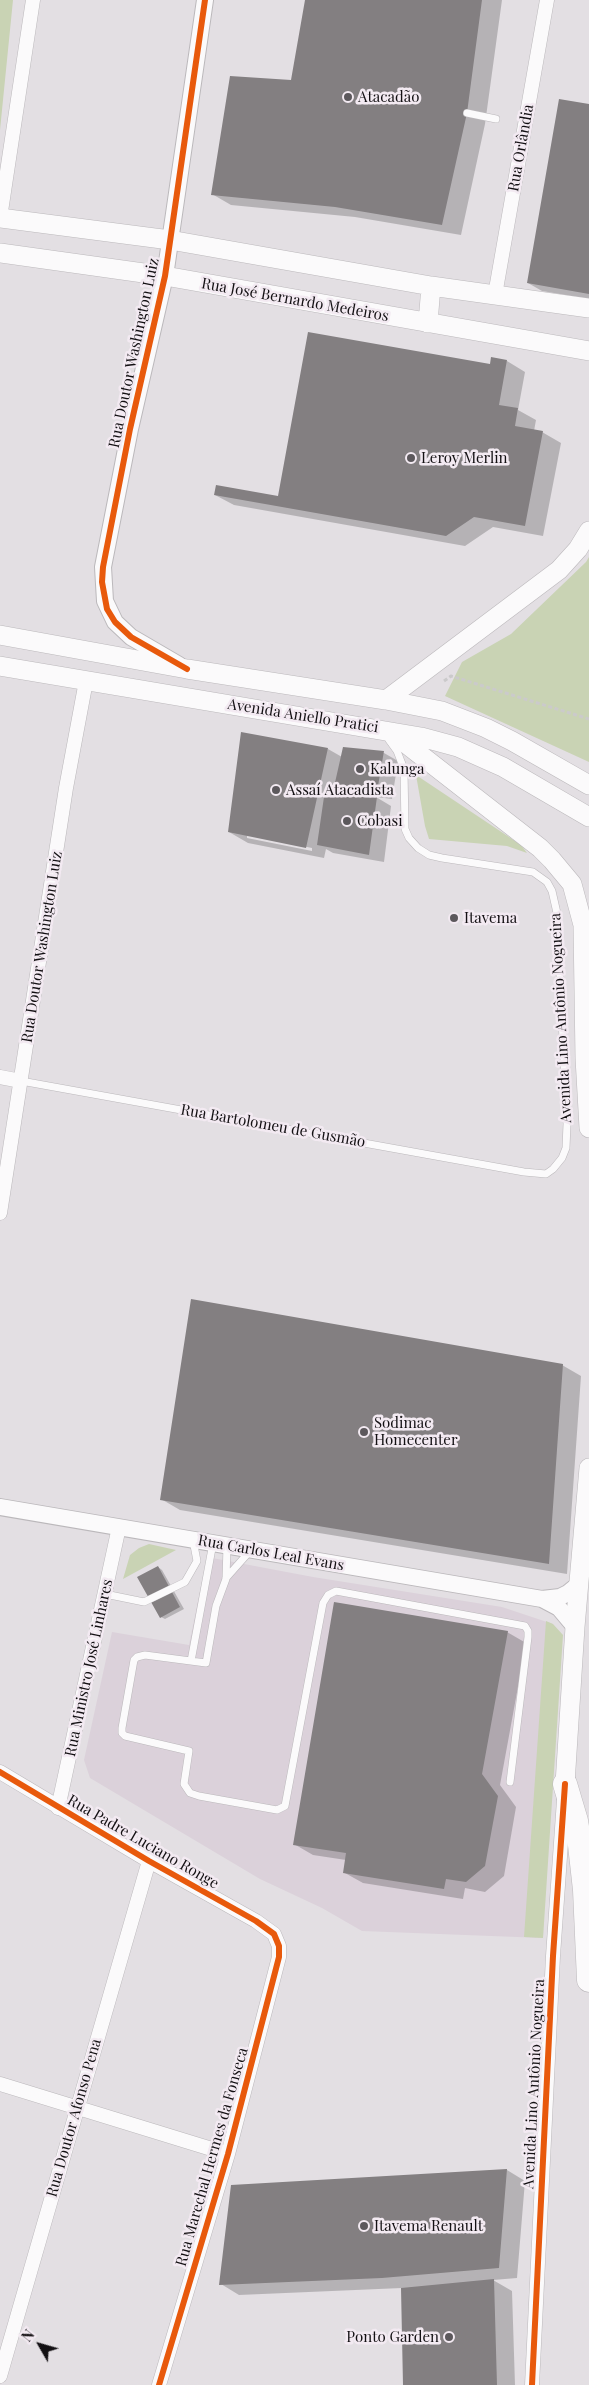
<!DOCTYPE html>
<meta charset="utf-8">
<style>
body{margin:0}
#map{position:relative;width:589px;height:2385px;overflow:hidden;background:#e3dfe3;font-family:"Playfair Display",serif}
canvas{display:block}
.north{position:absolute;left:15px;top:2320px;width:50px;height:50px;-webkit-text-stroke:4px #f3eaf2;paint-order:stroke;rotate:308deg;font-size:14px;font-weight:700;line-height:20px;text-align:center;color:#131013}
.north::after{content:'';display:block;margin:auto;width:18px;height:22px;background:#131013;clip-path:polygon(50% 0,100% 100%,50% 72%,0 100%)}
</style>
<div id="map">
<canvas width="589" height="2385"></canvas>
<div class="north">N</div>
</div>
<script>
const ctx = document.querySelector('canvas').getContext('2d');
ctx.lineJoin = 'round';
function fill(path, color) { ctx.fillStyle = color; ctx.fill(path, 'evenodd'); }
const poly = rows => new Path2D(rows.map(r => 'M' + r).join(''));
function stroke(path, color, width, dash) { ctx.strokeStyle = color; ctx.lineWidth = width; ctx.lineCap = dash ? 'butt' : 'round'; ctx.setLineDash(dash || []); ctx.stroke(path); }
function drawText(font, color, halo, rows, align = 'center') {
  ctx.font = font + ' "Playfair Display",serif'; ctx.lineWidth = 5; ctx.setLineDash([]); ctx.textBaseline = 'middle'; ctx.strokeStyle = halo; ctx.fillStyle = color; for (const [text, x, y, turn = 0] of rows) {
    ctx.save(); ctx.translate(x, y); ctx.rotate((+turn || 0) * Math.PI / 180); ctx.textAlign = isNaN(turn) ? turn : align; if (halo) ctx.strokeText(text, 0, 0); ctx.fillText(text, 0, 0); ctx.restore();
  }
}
const built = poly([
 [207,1557,313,1577,502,1607,553,1624,543,1938,362,1931,322,1908,260,1879,90,1778,84,1760,112,1632,189,1645]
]);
const green = poly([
 [0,0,13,0,0,130],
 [589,557,589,762,445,696,462,662,511,634,586,562],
 [416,775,521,845,527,853,507,846,429,839,425,826],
 [149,1544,176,1550,123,1579,130,1555,139,1548],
 [546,1621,553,1624,563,1635,543,1938,524,1937]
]);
const shadow = poly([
 [307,0,502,0,485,124,461,235,355,217,231,205,212,194,292,81],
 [589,105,589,299,542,291,528,283],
 [507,361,525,372,518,410,536,420,534,431,542,432,561,443,543,536,493,527,465,546,234,505,215,495,279,497,491,366],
 [344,748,384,753,398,761,392,799,376,797,391,806,384,862,333,853,326,849,324,858,248,843,229,832,328,749,342,757],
 [340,789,349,794,339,793],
 [247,835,312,848,312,851,247,838],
 [562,1365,581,1376,567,1574,180,1510,161,1499],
 [158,1567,162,1570,184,1609,165,1619,161,1617],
 [507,1632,526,1643,500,1785,516,1807,504,1876,485,1892,465,1888,463,1899,363,1883,345,1873,346,1860,313,1855,294,1844],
 [507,2170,525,2181,517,2278,493,2280,512,2291,515,2385,404,2385,402,2288,239,2295,221,2284]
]);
const building = poly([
 [305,0,482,0,467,113,442,225,335,207,211,195,230,76,291,80],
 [559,99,589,104,589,294,527,283],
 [308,332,490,364,491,357,507,360,499,405,518,408,515,426,543,431,525,526,474,517,446,536,214,495,216,485,278,496],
 [241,732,328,748,306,848,228,832],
 [343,747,384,751,377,792,334,787],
 [325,790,377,797,369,855,317,845],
 [191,1299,563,1364,549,1564,160,1500],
 [158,1566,180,1607,160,1618,137,1577],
 [334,1602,508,1631,482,1774,498,1796,485,1866,466,1882,446,1879,444,1889,343,1873,346,1853,293,1845],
 [507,2169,499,2268,382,2278,219,2285,231,2185],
 [494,2279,497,2385,403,2385,401,2288]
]);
const path = poly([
 [444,681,451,676,589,719]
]);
const service = poly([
 [467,113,496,119],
 [21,1081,524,1172,546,1174,553,1169,562,1158,566,1148,567,1124,557,913,552,891,547,882,533,872,442,858,429,855,418,848,409,838,405,829,404,769,397,751,389,740],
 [227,1546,226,1579,216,1606,206,1663,145,1655,137,1657,134,1660,122,1728,122,1733,125,1736,189,1751,184,1784,190,1793,199,1796,277,1810,285,1806,323,1603,328,1595,336,1591,525,1626,528,1631,528,1637,510,1782],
 [226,1578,250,1551],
 [105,1594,144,1602,185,1582,197,1561,193,1540],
 [191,1661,213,1543]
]);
const minor = poly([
 [0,218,33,0],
 [495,295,547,0],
 [0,1077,21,1081],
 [0,1213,66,788,86,681],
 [0,1772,149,1861,256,1921,274,1934,279,1946,279,1957,228,2154,159,2385],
 [58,1808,119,1527],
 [0,2084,228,2154],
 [0,2376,149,1861],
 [532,2385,553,1956,564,1800]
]);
const tertiary = poly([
 [179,665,131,637,115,622,105,601,103,567,130,429,165,276,205,0],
 [0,1507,542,1599,560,1597,568,1593,579,1584],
 [542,1599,559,1608,575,1627]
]);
const secondary = poly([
 [0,218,170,240,431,286,589,308],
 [0,253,165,276,589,351],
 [428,323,431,286],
 [0,635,187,669,386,700,442,711,486,728,512,741,589,785],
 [0,666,421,737,458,747,503,767,589,817],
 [386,700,559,570,578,549,589,531],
 [391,732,540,848,552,860,572,884,583,925,585,1058,589,1128],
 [565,1784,575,1627,589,1468]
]);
const motorway = poly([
 [565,1784,576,1821,580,1845,585,1890,589,1980]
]);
const cycleway = poly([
 [187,669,131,637,115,622,107,609,102,582,103,567,130,429,165,276,205,0],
 [0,1772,149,1861,256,1921,274,1934,279,1946,279,1957,228,2154,159,2385],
 [532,2385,553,1956,565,1784]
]);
const markers = [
 [348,97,5,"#5c585c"],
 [411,458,5,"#5c585c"],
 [360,769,5,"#5c585c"],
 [276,790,5,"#5c585c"],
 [347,821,5,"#5c585c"],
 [454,918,5,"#5c585c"],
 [364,1432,5,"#5c585c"],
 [364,2226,5,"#5c585c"],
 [449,2337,5,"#5c585c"]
];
const poiNames = [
 ["Atacadão",358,97],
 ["Leroy Merlin",421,458],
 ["Kalunga",370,769],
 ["Assaí Atacadista",286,790],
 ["Cobasi",357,821],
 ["Itavema",464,918],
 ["Sodimac",374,1423],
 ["Homecenter",374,1440],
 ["Itavema Renault",374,2226],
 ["Ponto Garden",439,2337,"right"]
];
const streetNames = [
 ["Rua Orlândia",521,148,-80],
 ["Rua José Bernardo Medeiros",295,300,10],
 ["Rua Doutor Washington Luiz",134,353,-78],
 ["Avenida Aniello Pratici",303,716,9],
 ["Rua Doutor Washington Luiz",42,947,-81],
 ["Avenida Lino Antônio Nogueira",561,1018,-93],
 ["Rua Bartolomeu de Gusmão",273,1126,10],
 ["Rua Carlos Leal Evans",271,1553,10],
 ["Rua Ministro José Linhares",89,1668,-78],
 ["Rua Padre Luciano Ronge",143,1842,30],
 ["Avenida Lino Antônio Nogueira",534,2084,-87],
 ["Rua Doutor Afonso Pena",74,2118,-74],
 ["Rua Marechal Hermes da Fonseca",212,2157,-74]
];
fill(built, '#dbd1da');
fill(green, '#c9d3b4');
fill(shadow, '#0003');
fill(building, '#837f81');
stroke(service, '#bbb8bb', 8);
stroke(minor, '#bbb8bb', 15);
stroke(tertiary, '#bbb8bb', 18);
stroke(secondary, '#bbb8bb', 20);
stroke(motorway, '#bbb8bb', 25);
stroke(path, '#cbcacb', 3, [4, 2.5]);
stroke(service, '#fbfafb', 7);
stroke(minor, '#fbfafb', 14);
stroke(tertiary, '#fbfafb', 16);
stroke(secondary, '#fbfafb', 19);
stroke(motorway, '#fbfafb', 24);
stroke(cycleway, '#e8590c', 6);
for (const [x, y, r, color] of markers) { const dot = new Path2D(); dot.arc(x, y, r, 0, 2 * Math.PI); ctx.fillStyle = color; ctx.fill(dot); stroke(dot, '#f3eaf2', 2); }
drawText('15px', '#131013', '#f3eaf2', poiNames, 'left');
drawText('15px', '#131013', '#f3eaf2', streetNames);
</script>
